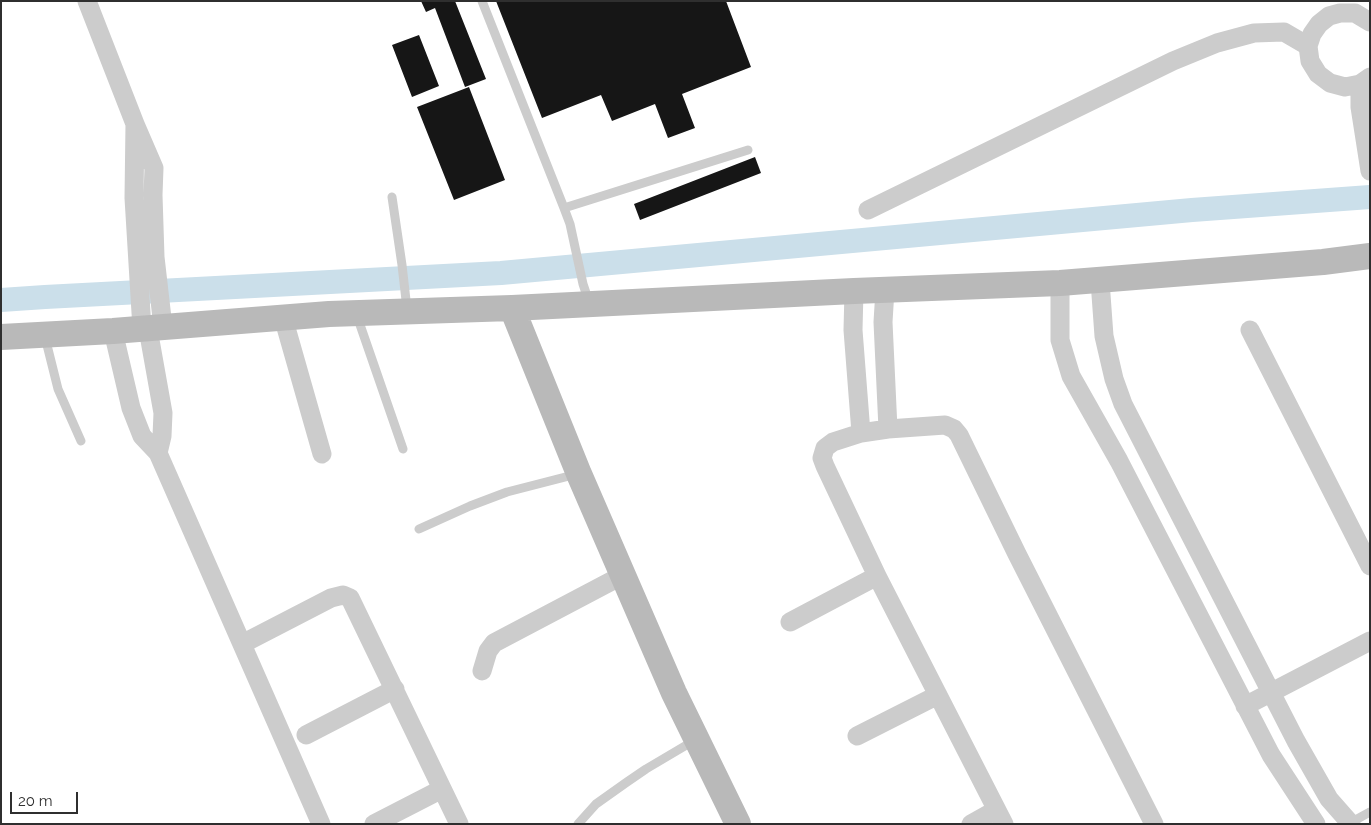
<!DOCTYPE html>
<style>
body{margin:0}
#map{position:relative;width:1371px;height:825px;overflow:hidden;background:#fff;font-family:Raleway,sans-serif}
canvas{display:block}
.frame{position:absolute;inset:0;border:2px solid #2f2f2f;pointer-events:none}
.scale{position:absolute;left:10px;top:792px;width:68px;height:22px;box-sizing:border-box;border:2px solid #2f2f2f;border-top:0;padding-left:6px;font-size:15px;line-height:18px;white-space:nowrap;color:#2f2f2f;-webkit-text-stroke:4px #fff;paint-order:stroke}
</style>
<div id="map">
<canvas width="1371" height="825"></canvas>
<div class="frame"></div>
<div class="scale">20 m</div>
</div>
<script>
const ctx = document.querySelector('canvas').getContext('2d');
ctx.lineJoin = 'round';
const poly = rows => new Path2D(rows.map(r => 'M' + r).join(''));
function stroke(path, color, width, dash) { ctx.strokeStyle = color; ctx.lineWidth = width; ctx.lineCap = dash ? 'butt' : 'round'; ctx.setLineDash(dash || []); ctx.stroke(path); }
function fill(path, color) { ctx.fillStyle = color; ctx.fill(path, 'evenodd'); }
const canal = poly([
 [1,300,45,297,501,273,1192,210,1370,197]
]);
const building = poly([
 [421,1,455,1,486,79,465,87,435,8,426,12],
 [496,1,726,1,751,67,682,94,695,128,668,138,655,104,612,121,601,95,542,118],
 [419,35,439,86,412,97,392,45],
 [469,87,505,180,454,200,417,107],
 [755,157,761,173,640,220,634,204]
]);
const lane = poly([
 [482,1,564,208,570,224,583,284,589,302],
 [392,197,402,265,407,309],
 [564,208,748,150],
 [357,316,403,449],
 [45,337,58,389,81,441],
 [419,529,470,506,507,492,577,474],
 [1350,823,1370,812],
 [578,824,596,804,627,782,646,769,695,740]
]);
const street = poly([
 [87,1,135,124],
 [1370,22,1355,13,1340,13,1329,16,1319,24,1312,34,1308,46,1310,61,1318,74,1330,83,1345,87,1360,84,1370,77],
 [1360,84,1360,107,1370,171],
 [868,210,1173,61,1217,43,1254,33,1284,32,1308,46],
 [1100,281,1104,336,1114,379,1123,404,1296,741,1329,799,1351,824],
 [1060,283,1060,340,1071,376,1119,461,1271,755,1316,824],
 [885,290,883,322,888,429],
 [854,291,853,330,861,433],
 [283,317,322,454],
 [142,329,134,198,135,124,154,168,153,195,155,257,163,327],
 [148,329,163,413,162,436,158,453],
 [1250,330,1370,566],
 [113,331,131,408,142,436,158,453,321,824],
 [790,622,877,576],
 [242,644,331,598,343,595,350,598,459,824],
 [482,671,488,651,494,643,623,575],
 [1245,706,1370,641],
 [306,735,395,689],
 [857,736,938,695],
 [374,824,442,789],
 [971,824,996,810],
 [1004,824,877,576,825,466,822,458,825,448,833,442,861,433,888,429,945,425,954,429,959,435,1017,554,1154,824]
]);
const secondary = poly([
 [512,308,579,474,674,693,738,824],
 [1,337,113,331,329,314,512,308,854,291,1060,283,1323,262,1370,256]
]);
stroke(canal, '#cbdfea', 24);
fill(building, '#161616');
stroke(lane, '#ccc', 9);
stroke(street, '#ccc', 19);
stroke(secondary, '#b9b9b9', 26);
</script>
